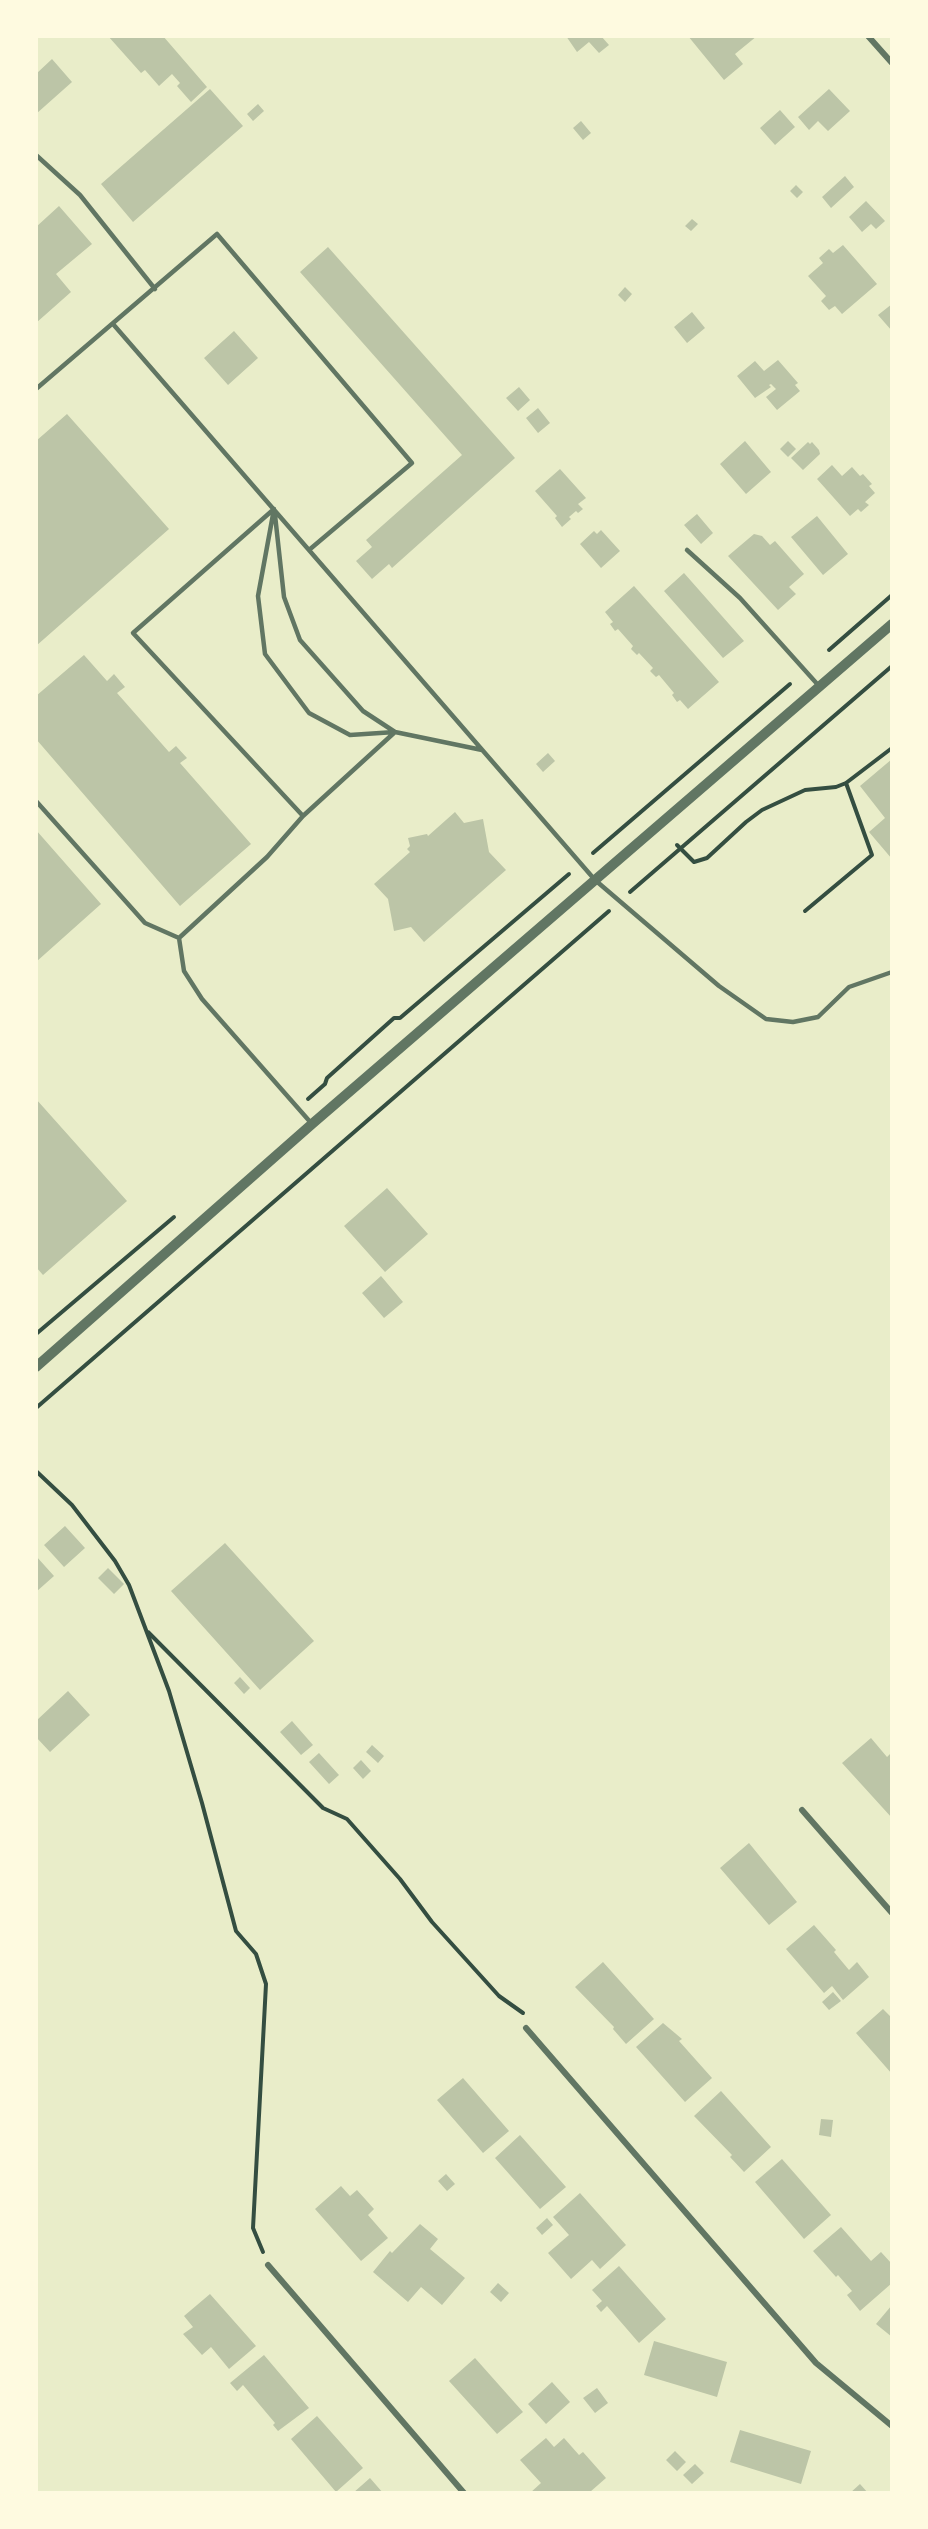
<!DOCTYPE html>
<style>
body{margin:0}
#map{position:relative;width:928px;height:2529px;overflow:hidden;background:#e9edc9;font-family:"Space Grotesk",sans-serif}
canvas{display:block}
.frame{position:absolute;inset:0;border:38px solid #fefae0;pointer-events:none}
</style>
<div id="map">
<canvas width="928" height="2529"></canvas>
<div class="frame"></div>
</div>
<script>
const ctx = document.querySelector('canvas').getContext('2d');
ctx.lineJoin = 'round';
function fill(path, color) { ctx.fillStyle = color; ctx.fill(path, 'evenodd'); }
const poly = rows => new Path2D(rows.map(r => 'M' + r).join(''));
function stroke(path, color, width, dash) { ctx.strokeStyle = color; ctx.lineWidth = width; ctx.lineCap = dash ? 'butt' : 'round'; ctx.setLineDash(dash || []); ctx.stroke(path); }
const building = poly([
 [108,36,163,36,207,87,191,102,177,86,180,83,172,74,159,86,145,70,141,73],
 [566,36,601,36,609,45,599,53,589,42,577,52],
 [688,36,757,36,735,54,743,64,724,80],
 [52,59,72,82,36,114,36,74],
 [210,89,243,126,133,222,101,184],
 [829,89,850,111,828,131,818,121,809,130,798,117],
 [258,104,264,111,253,121,247,114],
 [780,110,795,127,775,145,760,128],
 [581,121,591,133,583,140,573,128],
 [845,176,854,187,831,208,822,197],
 [796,185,803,192,797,198,790,191],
 [866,201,885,221,876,229,871,224,862,232,849,217],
 [59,206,92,244,56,274,71,292,36,323,36,227],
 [692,219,698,224,691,231,685,226],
 [843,245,877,284,842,314,835,306,829,310,821,301,826,296,808,276,823,263,819,258,829,249,833,253],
 [328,247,515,458,392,568,389,564,372,579,356,561,372,547,366,540,462,455,300,272],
 [625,287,632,294,625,302,618,295],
 [892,304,892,331,878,315],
 [692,312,705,328,687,343,674,327],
 [234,331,258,358,228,385,204,358],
 [778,360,798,383,795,385,800,391,777,410,766,397,776,389,771,384,769,385,771,387,755,398,737,376,755,361,764,371],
 [519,387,530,400,518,411,506,398],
 [538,408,550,423,538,433,526,418],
 [67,414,169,529,36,646,36,441],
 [745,441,771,472,746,494,720,464],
 [788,441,796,449,788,457,780,449],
 [808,442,810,444,812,442,819,450,820,454,803,470,791,458],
 [832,465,842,476,852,467,860,476,863,474,872,484,869,486,875,493,865,502,869,505,861,512,858,509,850,516,817,479],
 [560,469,586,498,578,504,583,509,578,513,576,511,569,517,571,519,562,527,555,518,557,516,535,491],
 [697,514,713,533,701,544,684,525],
 [817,516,848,554,823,575,791,537],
 [601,530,620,551,601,568,580,544,594,531,597,534],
 [754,534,762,536,770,545,775,541,804,574,789,587,796,594,778,610,728,556],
 [684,573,744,641,723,658,664,591],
 [634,586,719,682,688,709,680,700,677,702,672,695,674,693,659,675,656,677,650,671,653,668,639,653,637,655,631,649,633,646,618,629,615,631,610,624,613,622,605,612],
 [84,655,107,681,114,674,125,687,117,693,169,752,176,746,187,758,180,763,251,844,180,906,36,739,36,696],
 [548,753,555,761,543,772,536,764],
 [892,759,892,859,869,832,885,818,860,786],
 [455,812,464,823,483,819,489,852,506,870,424,942,411,927,394,931,388,899,374,884,410,852,407,849,410,846,408,838,427,834,428,836],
 [36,830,101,904,36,962],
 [36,1099,127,1201,43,1275,36,1267],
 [387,1188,428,1234,385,1272,344,1226],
 [381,1276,403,1302,384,1318,362,1293],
 [65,1526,85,1548,64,1567,44,1545],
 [225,1543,314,1641,260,1690,171,1591],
 [36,1556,54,1576,36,1592],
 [108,1568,124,1584,114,1594,98,1578],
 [240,1677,250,1688,244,1694,234,1683],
 [68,1691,90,1715,50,1752,36,1737,36,1721],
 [292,1721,313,1745,301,1755,280,1732],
 [871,1738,887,1757,892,1752,892,1818,842,1763],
 [372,1745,384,1756,378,1763,366,1752],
 [319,1753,339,1775,329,1784,309,1762],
 [361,1760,371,1771,363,1779,353,1768],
 [749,1843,797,1902,769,1925,720,1868],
 [814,1925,836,1950,834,1952,849,1970,857,1962,869,1977,843,2000,832,1986,824,1993,786,1949],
 [603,1962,654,2019,626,2044,613,2029,614,2027,575,1987],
 [833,1992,841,2001,829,2010,822,2002],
 [883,2009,892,2018,892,2074,856,2033],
 [663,2023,682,2039,679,2041,712,2078,685,2102,636,2047],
 [463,2078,509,2131,483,2153,437,2100],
 [721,2091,771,2147,744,2172,730,2157,732,2155,694,2116],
 [821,2119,833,2120,831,2137,819,2135],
 [520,2135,566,2187,540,2209,495,2158],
 [782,2159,831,2215,804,2239,755,2182],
 [446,2174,455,2184,447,2191,438,2181],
 [341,2186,350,2196,357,2190,374,2209,368,2215,388,2238,361,2261,315,2209],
 [580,2193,626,2245,600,2269,592,2260,571,2279,548,2253,569,2235,553,2217],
 [547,2218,553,2225,542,2235,536,2228],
 [420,2224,438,2239,430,2249,465,2278,442,2305,421,2287,408,2302,373,2272,390,2251,392,2253],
 [841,2227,871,2261,881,2252,892,2264,892,2283,860,2311,847,2295,852,2291,838,2275,836,2277,813,2251],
 [619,2266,666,2319,639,2343,607,2306,601,2312,596,2306,602,2301,592,2290],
 [498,2283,509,2293,501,2302,490,2292],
 [210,2294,256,2346,229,2369,211,2347,202,2355,183,2334,193,2327,184,2316],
 [892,2305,892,2337,876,2324],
 [654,2341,727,2362,717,2397,644,2375],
 [264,2355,309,2408,278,2431,273,2425,275,2423,243,2385,237,2391,230,2383],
 [475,2358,523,2412,497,2434,449,2381],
 [552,2382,570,2402,546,2424,528,2404],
 [597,2388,608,2403,595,2413,583,2398],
 [317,2416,363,2468,336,2492,291,2439],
 [740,2430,811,2451,801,2484,730,2462],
 [546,2438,554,2447,564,2438,579,2455,583,2452,606,2478,590,2492,591,2493,530,2493,541,2483,520,2460],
 [675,2451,686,2462,677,2471,666,2460],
 [695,2464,704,2473,692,2484,683,2475],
 [370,2478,383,2493,353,2493],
 [860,2484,868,2493,850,2493]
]);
const path = poly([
 [829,650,892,595],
 [677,845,694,862,707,858,746,822,762,810,805,790,836,787,846,783,892,748],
 [593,853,790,684],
 [630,892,892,666],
 [805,911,872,855,846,783],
 [308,1099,325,1084,327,1078,394,1018,400,1018,569,874],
 [36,1334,174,1217],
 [36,1408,609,911],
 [36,1471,72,1505,115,1561,129,1585,169,1691,202,1803,236,1931,256,1954,266,1984,253,2228,263,2252],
 [148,1632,323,1808,347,1819,400,1879,432,1922,499,1996,523,2013]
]);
const service = poly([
 [36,155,80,195,155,289],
 [113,324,595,880,719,986,766,1019,793,1022,818,1017,849,987,892,972],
 [36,389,217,234,412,463,309,550],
 [274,509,133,633,303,816,395,732,482,750],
 [274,509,258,596,265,654,309,713,350,735,395,732],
 [275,515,284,597,300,640,363,711,395,732],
 [687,550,740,598,819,686],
 [36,801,145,923,179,938],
 [303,816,267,857,179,938,184,971,202,999,312,1124]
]);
const minor = poly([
 [868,36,892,63],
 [802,1810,892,1913],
 [526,2028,816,2363,892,2426],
 [268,2265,464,2493]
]);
const tertiary = poly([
 [36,1367,312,1124,892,624]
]);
fill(building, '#bcc5a7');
stroke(path, '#344e41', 4);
stroke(service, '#617663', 4.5);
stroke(minor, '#617663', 6);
stroke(tertiary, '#617663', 10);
</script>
